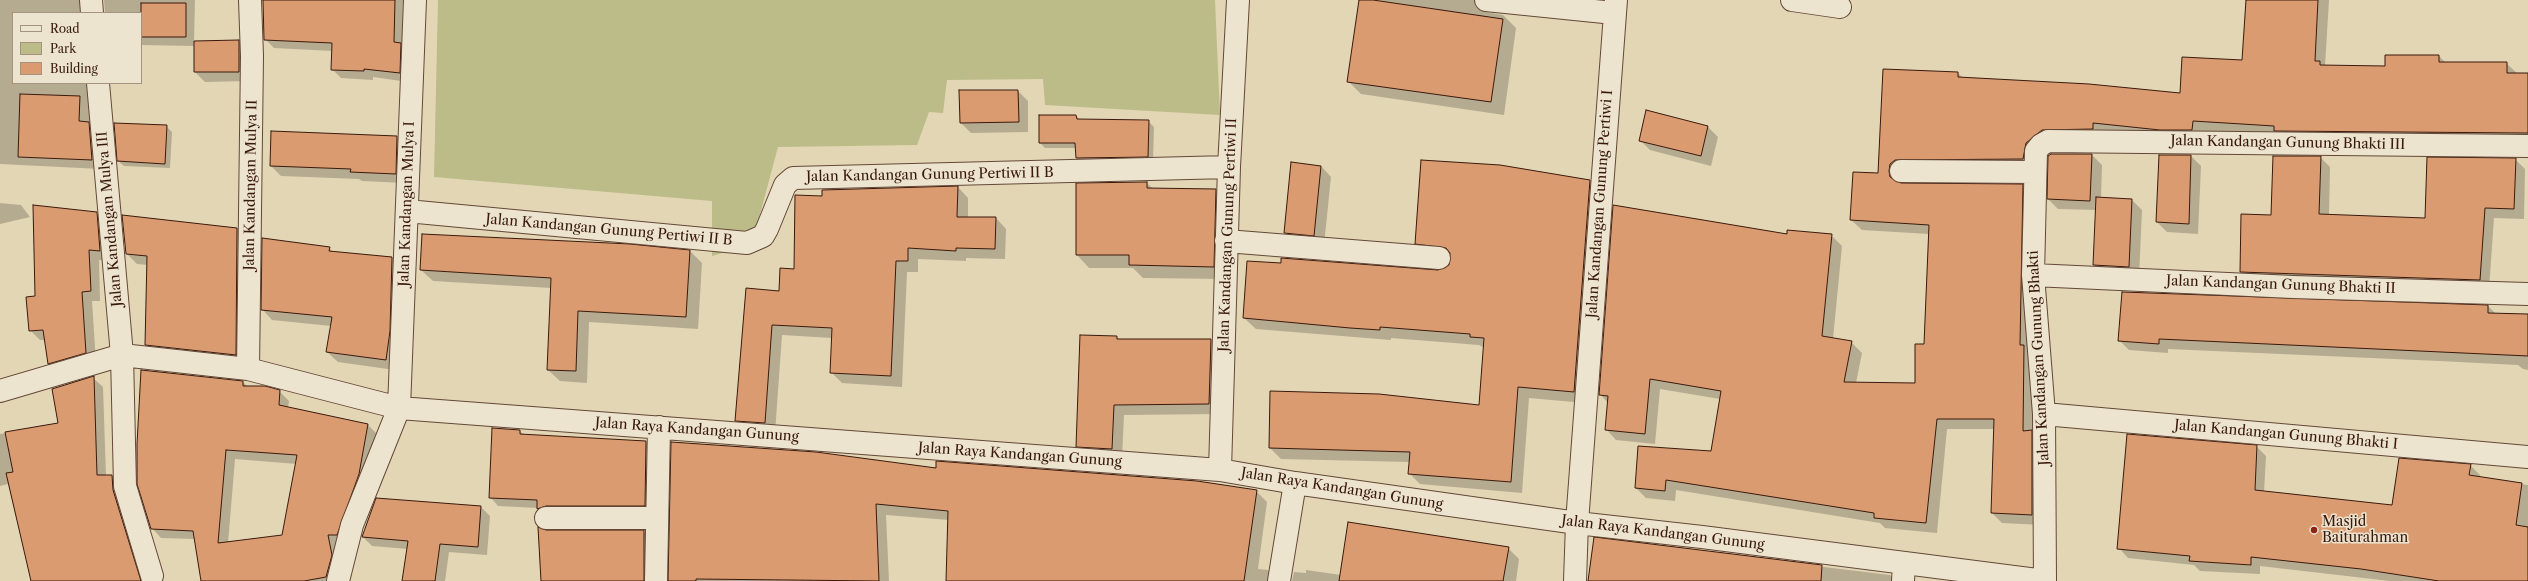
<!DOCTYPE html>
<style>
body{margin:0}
#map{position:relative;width:2528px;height:581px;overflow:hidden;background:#e3d6b5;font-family:"Libre Caslon Text",serif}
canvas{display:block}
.legend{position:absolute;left:12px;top:12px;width:130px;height:72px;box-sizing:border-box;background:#ede4cf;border:1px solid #a59381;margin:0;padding:5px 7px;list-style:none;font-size:12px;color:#39190d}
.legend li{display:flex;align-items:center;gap:8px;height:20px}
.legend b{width:20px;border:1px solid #a59381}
</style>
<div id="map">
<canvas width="2528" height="581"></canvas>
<ul class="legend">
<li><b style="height:5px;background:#ede4cf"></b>Road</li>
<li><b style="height:11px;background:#bbbc88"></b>Park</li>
<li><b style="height:11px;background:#db9b70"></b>Building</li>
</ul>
</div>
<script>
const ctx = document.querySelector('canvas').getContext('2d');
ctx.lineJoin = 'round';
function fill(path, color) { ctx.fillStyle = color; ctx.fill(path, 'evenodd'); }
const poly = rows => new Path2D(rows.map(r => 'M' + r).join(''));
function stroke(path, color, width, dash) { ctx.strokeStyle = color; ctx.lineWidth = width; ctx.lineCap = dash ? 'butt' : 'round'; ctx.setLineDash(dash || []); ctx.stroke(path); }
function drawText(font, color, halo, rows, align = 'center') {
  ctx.font = font + ' "Libre Caslon Text",serif'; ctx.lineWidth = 3; ctx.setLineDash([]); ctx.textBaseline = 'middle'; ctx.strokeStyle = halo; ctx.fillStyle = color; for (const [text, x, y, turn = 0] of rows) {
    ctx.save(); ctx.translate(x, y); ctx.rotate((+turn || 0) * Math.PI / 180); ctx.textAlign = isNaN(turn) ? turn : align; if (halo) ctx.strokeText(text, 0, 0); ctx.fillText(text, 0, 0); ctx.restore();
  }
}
const green = poly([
 [438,0,1215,0,1220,115,1045,105,1043,79,947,80,943,113,929,112,917,145,778,147,752,244,712,256,712,201,434,177]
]);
const shadow = poly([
 [0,0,92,0,88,13,13,13,13,83,96,83,101,169,0,164],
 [104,0,195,0,194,42,239,41,249,51,249,81,205,82,195,72,195,46,141,45,141,13,105,13],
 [264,0,403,0,402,46,408,82,373,77,373,80,341,78,332,69,333,51,274,48,265,39],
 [1360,0,1520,0,1494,1,1486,12,1503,15,1516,28,1504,115,1361,94,1348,81],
 [2247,0,2329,0,2325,66,2386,67,2439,56,2446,63,2506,63,2518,74,2528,74,2528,142,2280,136,2203,131,2203,140,2053,140,2034,170,1905,171,1899,184,2022,185,2033,196,2033,433,2042,442,2042,525,2002,523,1992,513,1994,429,1947,429,1937,533,1885,528,1880,523,1676,490,1675,501,1646,498,1636,488,1712,452,1720,399,1660,389,1655,444,1616,440,1606,429,1608,403,1600,394,1788,235,1831,235,1842,246,1833,339,1851,342,1862,353,1856,383,1916,384,1925,345,1929,234,1862,230,1851,220,1879,175,1958,73,1963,78,2181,95,2243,61],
 [1018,91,1028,101,1028,132,971,133,961,123],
 [1647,112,1708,127,1718,137,1711,166,1650,150,1640,140],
 [1076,116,1080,120,1148,121,1154,127,1153,161,1082,163,1077,158,1076,148,1045,148,1040,143],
 [166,126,172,132,170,168,124,166,118,161],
 [397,137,407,147,405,183,362,181,359,179,281,176,271,166],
 [2092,155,2102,165,2101,199,2132,200,2142,210,2139,277,2104,275,2094,265,2097,210,2058,209,2048,199],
 [2160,156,2191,156,2201,166,2198,234,2167,232,2157,222],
 [2320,157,2330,167,2329,215,2426,219,2515,159,2525,169,2524,219,2494,218,2489,290,2251,282,2241,272,2272,216],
 [1292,163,1321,166,1331,177,1324,245,1295,243,1285,233],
 [1590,181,1601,192,1585,403,1529,398,1522,493,1420,484,1409,473,1410,462,1281,459,1270,448,1480,406,1485,348,1479,345,1391,338,1391,340,1256,329,1244,318,1445,270,1453,259,1427,254,1416,243],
 [1147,183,1153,189,1215,190,1228,203,1226,279,1143,278,1133,268,1089,268,1077,255,1077,184],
 [958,187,968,198,968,218,996,218,1006,229,1005,259,966,258,966,261,918,259,918,272,907,272,902,387,842,383,831,372,832,338,782,335,775,433,747,431,736,420,780,292,795,270,823,197],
 [0,203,21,205,30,217,0,224],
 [96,213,107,223,110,261,99,260,100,301,92,301,96,363,59,373,49,363,46,340,40,340,30,330,36,297],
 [237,228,247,239,245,365,156,355,146,345,148,265,137,264,127,254],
 [629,246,690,251,702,263,698,329,589,322,587,383,560,381,548,370,551,288,433,281,421,270],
 [329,248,334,253,392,258,402,268,395,370,338,362,327,352,331,326,272,320,262,309],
 [2488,306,2496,314,2528,315,2528,370,2523,369,2518,365,2439,361,2168,349,2168,353,2129,350,2119,340],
 [1116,337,1119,340,1211,340,1221,351,1219,414,1124,415,1122,459,1087,456,1077,446],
 [142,371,243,382,248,387,279,391,289,401,288,408,368,425,377,434,338,581,202,581,195,539,161,538,152,528],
 [235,459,297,464,283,535,228,543],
 [93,378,103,387,106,476,112,476,122,486,147,581,74,581,25,553,8,484,0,486,0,434,59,423],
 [520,431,525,436,646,442,654,450,653,513,546,517,538,508,498,506,491,498],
 [2256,446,2266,456,2264,492,2393,506,2470,465,2480,475,2479,478,2528,485,2528,581,2390,581,2260,566,2260,574,2200,571,2194,565,2128,558,2119,548],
 [937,469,1256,491,1267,502,1258,569,1268,570,1279,581,947,581,949,520,886,515,889,581,670,581],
 [377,499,481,507,490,516,487,555,449,552,445,581,403,581,408,549,372,546,363,537],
 [546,532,644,532,655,542,655,581,542,581],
 [1594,539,1890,575,1897,581,1588,581],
 [1508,548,1519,559,1516,581,1292,581,1294,572,1306,573,1306,570,1341,575]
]);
const building = poly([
 [263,0,395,0,394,42,401,43,400,73,364,69,364,71,331,70,332,43,264,40,263,0],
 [1359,0,1373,0,1503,19,1491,102,1347,82,1359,0],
 [2246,0,2318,0,2315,61,2320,61,2320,65,2385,66,2385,55,2439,55,2439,62,2507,62,2507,73,2528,73,2528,133,2274,131,2274,126,2193,121,2192,130,2160,130,2093,123,2093,129,2042,130,2026,143,2023,159,1895,160,1890,164,1889,171,1890,177,1901,183,2023,184,2020,345,2024,345,2023,431,2032,430,2032,515,1991,513,1994,419,1937,419,1926,523,1874,518,1874,513,1666,480,1665,491,1635,488,1638,446,1711,451,1721,391,1650,379,1645,434,1605,430,1608,396,1599,395,1613,205,1787,234,1787,230,1832,234,1822,336,1852,341,1844,382,1915,383,1915,344,1924,344,1929,225,1850,220,1853,172,1878,173,1883,69,1958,72,1958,77,2089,84,2180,93,2182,57,2242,60,2246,0],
 [141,3,186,3,186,37,141,37,141,3],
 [239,40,239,72,194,72,194,41,239,40],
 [959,90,1018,90,1019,122,960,123,959,90],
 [20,94,80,96,79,121,89,122,92,160,18,157,20,94],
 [1646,110,1708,126,1701,156,1639,141,1646,110],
 [1039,115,1076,115,1077,119,1149,120,1148,157,1076,158,1075,143,1039,143,1039,115],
 [114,123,167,125,165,164,117,161,114,123],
 [271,131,397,136,396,174,350,172,351,169,270,166,271,131],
 [2051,154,2092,154,2090,201,2047,199,2048,156,2051,154],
 [2159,155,2191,155,2189,224,2156,222,2159,155],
 [2273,156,2321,156,2319,214,2425,218,2427,157,2516,158,2514,209,2485,208,2480,280,2240,272,2241,214,2271,215,2273,156],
 [1421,160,1500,165,1590,180,1574,392,1518,387,1511,482,1408,474,1410,452,1269,448,1270,391,1379,394,1479,405,1484,338,1470,337,1470,334,1380,327,1380,330,1350,328,1243,318,1247,261,1281,263,1281,258,1438,270,1449,265,1450,253,1446,248,1415,244,1421,160],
 [1291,162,1321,166,1314,236,1284,233,1291,162],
 [1147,182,1147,188,1216,189,1214,267,1129,265,1129,255,1076,255,1076,183,1147,182],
 [958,186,957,217,996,217,995,249,956,248,956,251,908,248,908,261,896,261,891,376,830,373,832,328,772,325,765,423,735,421,746,288,779,291,780,268,794,269,795,195,822,196,822,190,958,186],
 [2096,197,2132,199,2129,267,2093,265,2096,197],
 [33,205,97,212,100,251,89,250,91,291,82,292,86,353,48,364,43,330,29,331,26,297,35,296,33,205],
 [122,215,237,228,236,355,145,345,147,256,126,254,122,215],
 [422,234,630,244,690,250,686,317,578,311,576,371,547,370,551,278,420,270,422,234],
 [262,238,330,247,329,251,392,257,390,331,386,360,326,352,332,317,261,310,262,238],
 [2122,292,2488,305,2488,313,2528,314,2528,356,2159,339,2159,344,2118,341,2122,292],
 [1080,335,1117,336,1117,339,1211,339,1209,404,1114,405,1112,449,1076,447,1080,335],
 [141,370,243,381,243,386,265,386,280,390,279,405,368,424,359,474,337,535,328,535,332,555,326,577,304,581,201,581,193,531,151,529,137,484,137,444,141,370],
 [226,450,297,455,282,535,218,543,226,450],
 [94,376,97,475,112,475,113,490,141,581,31,581,6,473,13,472,5,432,58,423,52,389,94,376],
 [492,428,520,430,520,434,646,441,645,506,546,506,537,509,537,500,489,498,492,428],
 [2127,434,2257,445,2255,490,2392,505,2399,458,2471,464,2469,475,2522,483,2516,525,2528,527,2528,581,2439,581,2361,569,2251,557,2251,565,2189,561,2190,556,2117,549,2127,434],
 [671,442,816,452,936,468,936,461,1197,481,1257,490,1244,581,946,581,948,511,876,504,879,581,696,579,696,581,668,581,671,442],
 [376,498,481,506,478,547,440,544,435,581,402,581,408,541,362,537,376,498],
 [1348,522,1509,547,1503,581,1339,581,1348,522],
 [538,527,546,530,644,530,644,581,541,581,538,527],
 [1594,537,1822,565,1821,581,1588,581,1594,537]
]);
const minor = poly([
 [91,0,92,13],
 [1486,0,1614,13],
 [1792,0,1840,7],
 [98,83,122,355,125,486,152,576],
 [1901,171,2035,172],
 [407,211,747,243,763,236,767,229,785,185,793,178,1229,167],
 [1226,241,1439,258],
 [2033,275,2293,287,2528,294],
 [248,369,252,56,250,0],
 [0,391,122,355,248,369,399,408,1220,470,1295,483,1577,523,1702,537,2045,581],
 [2044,414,2528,457],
 [1220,470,1229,167,1238,0],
 [546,518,656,518],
 [338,581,352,525,399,408,415,0],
 [656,581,659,427],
 [1279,581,1295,483],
 [1575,581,1577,523,1616,0],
 [1903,581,1904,563],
 [2045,581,2044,414,2033,275,2036,151,2041,145,2048,141,2528,146]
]);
const markers = [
 [2314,530,4,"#8f2418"]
];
const streetNames = [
 ["Jalan Kandangan Gunung Bhakti III",2288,143,1],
 ["Jalan Kandangan Gunung Pertiwi II B",930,175,-1],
 ["Jalan Kandangan Mulya II",251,185,-89],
 ["Jalan Kandangan Mulya I",407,204,-88],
 ["Jalan Kandangan Gunung Pertiwi I",1600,204,-86],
 ["Jalan Kandangan Mulya III",110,219,-95],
 ["Jalan Kandangan Gunung Pertiwi II B",609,230,5],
 ["Jalan Kandangan Gunung Pertiwi II",1228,235,-88],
 ["Jalan Kandangan Gunung Bhakti II",2281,285,2],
 ["Jalan Kandangan Gunung Bhakti",2039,358,-93],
 ["Jalan Raya Kandangan Gunung",697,430,4],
 ["Jalan Kandangan Gunung Bhakti I",2286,435,5],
 ["Jalan Raya Kandangan Gunung",1020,455,4],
 ["Jalan Raya Kandangan Gunung",1342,489,9],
 ["Jalan Raya Kandangan Gunung",1663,533,7]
];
const poiNames = [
 ["Masjid",2322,522],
 ["Baiturahman",2322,538]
];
fill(green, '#bbbc88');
fill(shadow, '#0003');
fill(building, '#db9b70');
stroke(building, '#39190d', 1);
stroke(minor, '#644837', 24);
stroke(minor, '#ede4cf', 22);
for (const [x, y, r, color] of markers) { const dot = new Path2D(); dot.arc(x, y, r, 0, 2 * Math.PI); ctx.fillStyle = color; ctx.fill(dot); stroke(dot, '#ede4cf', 1.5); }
drawText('14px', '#39190d', '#ede4cf', streetNames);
drawText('14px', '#39190d', '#ede4cf', poiNames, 'left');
</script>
